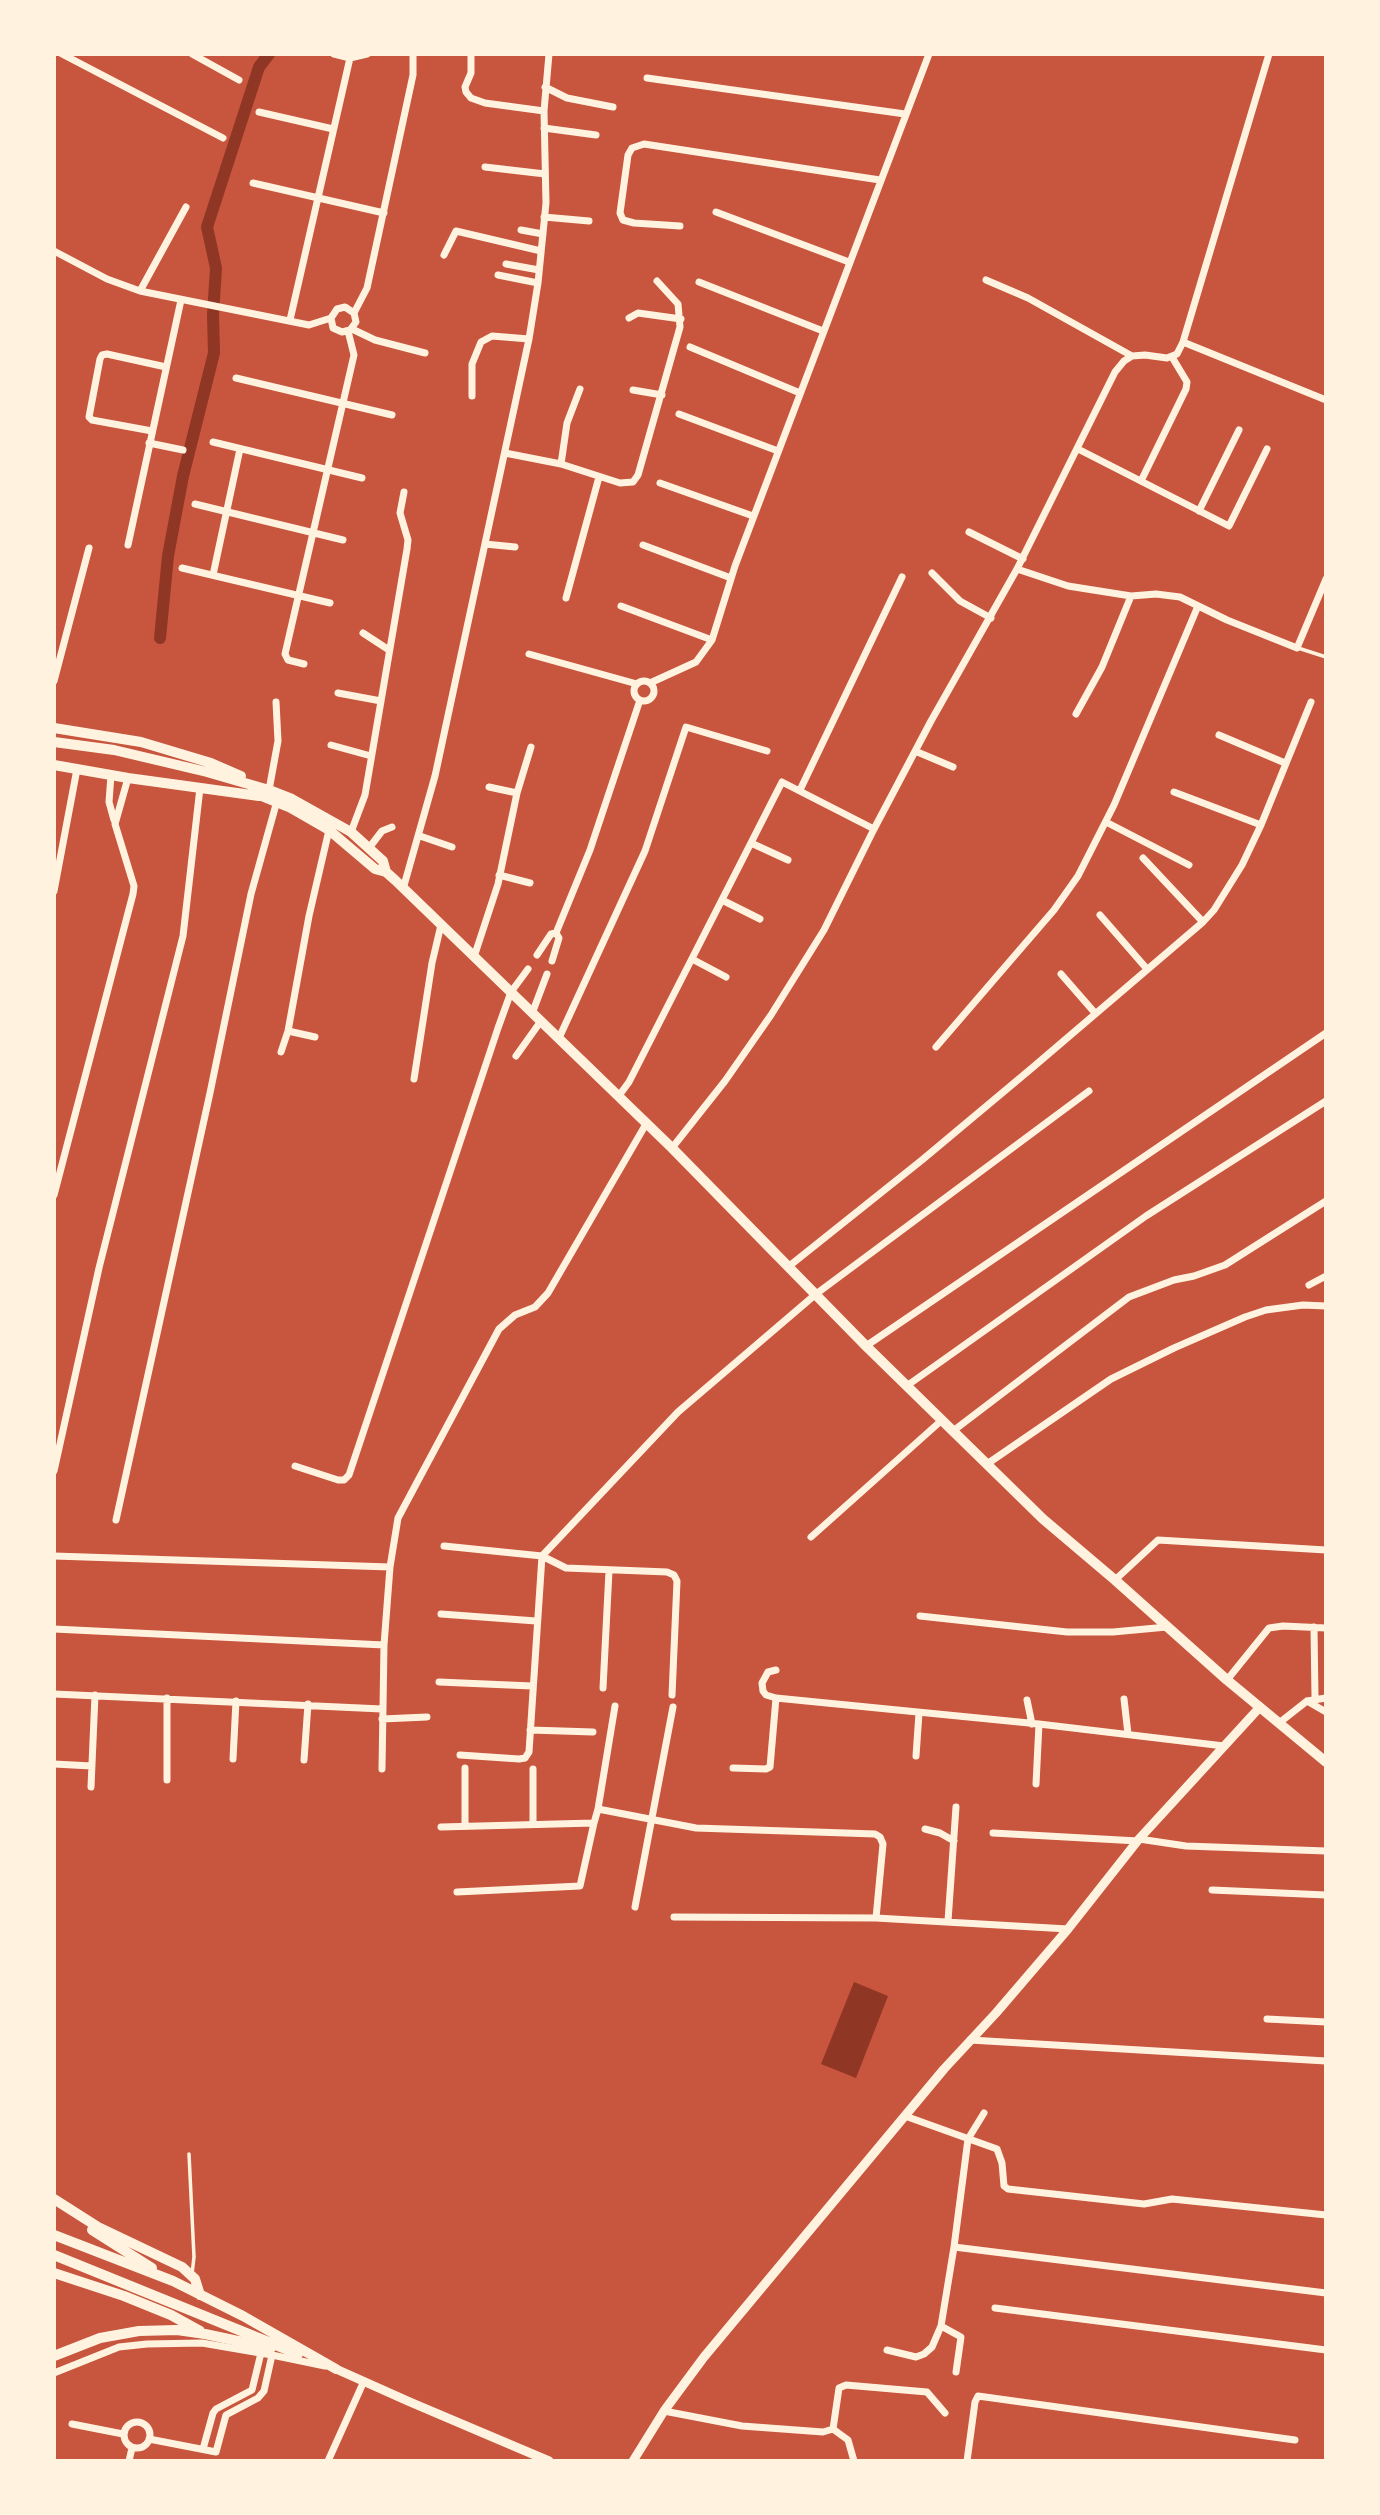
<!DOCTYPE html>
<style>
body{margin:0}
#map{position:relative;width:1380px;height:2515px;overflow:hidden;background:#c8553d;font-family:Jost,sans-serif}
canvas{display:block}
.frame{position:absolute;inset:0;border:56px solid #fff3e0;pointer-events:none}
</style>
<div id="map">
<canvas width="1380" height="2515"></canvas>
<div class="frame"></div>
</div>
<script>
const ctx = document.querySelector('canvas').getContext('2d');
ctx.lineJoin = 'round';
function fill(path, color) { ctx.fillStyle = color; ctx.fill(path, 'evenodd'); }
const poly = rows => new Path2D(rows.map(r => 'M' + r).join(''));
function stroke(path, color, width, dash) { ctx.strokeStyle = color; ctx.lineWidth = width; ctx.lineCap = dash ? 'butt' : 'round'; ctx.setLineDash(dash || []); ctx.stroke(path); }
const water = poly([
 [854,1982,888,1996,856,2078,821,2064]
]);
const canal = poly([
 [160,638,168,556,183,476,214,353,213,315,216,268,207,227,259,67,269,54]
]);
const service = poly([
 [1298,648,1326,657],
 [189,2154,194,2257,192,2274]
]);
const minor = poly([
 [62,54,223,138],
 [192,54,239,80],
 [334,54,350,58,367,54],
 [471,54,471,73,465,87,466,92,471,98,485,103,544,111],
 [647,78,905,114],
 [545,87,567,98,613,107],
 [259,112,333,129],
 [544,128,596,135],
 [485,167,545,174],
 [253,183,384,213],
 [716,212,849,262],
 [544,217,589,221],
 [680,226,634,223,623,220,620,213,628,155,632,148,644,144,880,180],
 [521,230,543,234],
 [54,251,107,279,140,291,309,325,331,318,337,309,345,307,354,313,356,322,350,330,342,332,333,328,331,318],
 [444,255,456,231,541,251],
 [506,264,539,270],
 [498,275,538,283],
 [986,280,1028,298,1132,356],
 [699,282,823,331],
 [140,291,186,207],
 [354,313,367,288,413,75,413,54],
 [629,318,638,313,681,319],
 [290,320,350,58],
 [352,329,375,340,425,353],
 [1183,342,1326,400],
 [690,347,800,393],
 [236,378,392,415],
 [633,390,662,395],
 [472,396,472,364,481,342,492,336,529,339],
 [679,414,778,451],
 [152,431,92,420,89,417,100,359,102,355,107,354,166,367],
 [213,442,362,478],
 [149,443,183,450],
 [1078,449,1229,526,1267,449],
 [505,453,561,464,620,483,633,482,638,475,680,327,678,304,657,281],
 [561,464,567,423,580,389],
 [1141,481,1186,389,1187,382,1172,357],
 [660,483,753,516],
 [195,504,343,540],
 [1199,511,1239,430],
 [969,532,1023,559],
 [485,544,515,547],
 [128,545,181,300],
 [643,545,731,578],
 [182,568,330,603],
 [1017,569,1068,586,1131,596,1156,594,1180,597,1227,620,1297,648,1326,579],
 [932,573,960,601,991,618],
 [213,575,240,449],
 [566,598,599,477],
 [621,606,712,640],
 [363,633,389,650],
 [529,654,637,684],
 [304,664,288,660,285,654,354,355,348,331],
 [54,681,89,548],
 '634 691a10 10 0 1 1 20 0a10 10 0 1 1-20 0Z',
 [650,683,696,662,712,640,735,566,929,54],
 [338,693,381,701],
 [1076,714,1102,667,1131,596],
 [1219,735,1285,763],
 [331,745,371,756],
 [915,751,953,767],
 [111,775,109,802,114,820],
 [489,787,517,793],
 [269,790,278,741,276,702],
 [800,790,902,577],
 [1174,792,1261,825],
 [1106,822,1189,865],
 [351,832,365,795,407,549,408,540,400,513,404,492],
 [420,836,452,847],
 [751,843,788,860],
 [369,848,382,831,392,827],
 [1143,858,1203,922],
 [499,875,530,883],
 [403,889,435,776,529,339,538,283,546,203,544,111,549,54],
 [54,891,77,769],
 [722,900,760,919],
 [1100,915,1147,969],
 [537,955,551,934,556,933],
 [474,957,498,884,517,793,531,747],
 [692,959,726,977],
 [552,961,559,938,556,933,590,850,640,700],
 [1061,974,1095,1013],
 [533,1011,547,974],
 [288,1031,315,1037],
 [559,1038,645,851,686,727,767,751],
 [936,1047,1054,910,1078,876,1114,805,1198,606],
 [281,1052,288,1031,309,916,329,830],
 [516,1056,541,1021],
 [414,1079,432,963,441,925],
 [618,1097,629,1082,782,782,874,829],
 [672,1148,725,1081,771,1015,824,930,874,829,931,721,1017,569,1115,372,1124,361,1132,356,1145,355,1167,358,1177,354,1183,342,1269,54],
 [54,1195,133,894,134,886,115,824,128,778],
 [788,1267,922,1160,1032,1068,1203,922,1214,910,1242,865,1261,825,1311,702],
 [1309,1285,1326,1276],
 [866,1346,1326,1033],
 [908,1385,1146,1216,1326,1101],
 [953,1431,1129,1297,1174,1280,1194,1276,1225,1265,1326,1201],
 [987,1464,1111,1379,1174,1348,1245,1317,1266,1310,1303,1305,1326,1306],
 [295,1466,338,1480,344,1480,349,1475,498,1028,511,992,528,969],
 [54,1471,99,1268,183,936,200,788],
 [116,1520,210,1093,251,894,277,801],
 [811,1537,942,1420],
 [444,1546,542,1556,529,1752,525,1758,519,1759,460,1755],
 [54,1556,390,1567],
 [1115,1580,1158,1540,1326,1550],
 [441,1614,536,1621],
 [920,1616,1067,1632,1113,1632,1167,1627],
 [1314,1627,1315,1698],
 [54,1629,384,1645],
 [1227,1680,1269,1628,1283,1626,1326,1628],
 [439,1682,532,1686],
 [603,1688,609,1571],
 [54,1694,382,1709],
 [672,1695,677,1581,674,1575,667,1572,566,1568,542,1556,678,1412,816,1294,1089,1091],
 [776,1698,766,1695,763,1691,762,1683,768,1672,776,1670],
 [1124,1699,1128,1734],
 [1027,1700,1032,1724],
 [1307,1701,1326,1712],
 [382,1719,427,1717],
 [1279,1723,1307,1701,1326,1698],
 [530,1730,593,1732],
 [916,1756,919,1713],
 [233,1759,236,1701],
 [304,1760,308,1704],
 [54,1764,92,1766],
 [465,1768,465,1826],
 [733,1768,766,1769,770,1767,776,1698,1039,1724,1224,1746],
 [382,1769,384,1645,390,1567,398,1518,499,1329,515,1315,535,1307,548,1293,646,1124],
 [533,1769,533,1824],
 [167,1780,167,1698],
 [1036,1784,1039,1724],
 [91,1787,95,1695],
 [598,1809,615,1706],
 [441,1827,594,1823,598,1809,696,1828,875,1834,880,1837,883,1844,876,1918],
 [925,1829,940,1833,954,1841],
 [993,1833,1138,1841],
 [1139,1839,1186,1846,1326,1851],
 [1212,1890,1326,1895],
 [457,1892,580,1886,594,1823],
 [635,1907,673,1707],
 [674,1917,876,1918,1068,1929],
 [948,1921,956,1807],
 [1267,2019,1326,2022],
 [970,2040,1326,2061],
 [905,2116,997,2149,1002,2163,1004,2186,1008,2189,1144,2204,1172,2199,1326,2215],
 [954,2247,1326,2293],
 [995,2308,1326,2350],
 [941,2326,961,2337,956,2372],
 [887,2350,916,2357,924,2354,932,2347,941,2326,954,2247,968,2139,984,2113],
 [54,2373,119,2347,147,2344,202,2343,272,2355,325,2366],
 [664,2411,742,2426,823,2432,833,2429,839,2388,846,2385,927,2392,945,2413],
 '124 2435a13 13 0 1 1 26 0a13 13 0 1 1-26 0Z',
 [72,2424,123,2434],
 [833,2429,848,2440,854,2461],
 [149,2439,216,2452,226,2415,258,2398,264,2391,272,2355],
 [203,2449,213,2413,216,2409,252,2390,261,2353],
 [129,2461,132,2448],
 [328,2461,364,2381],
 [967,2461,975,2402,978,2396,1295,2440]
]);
const tertiary = poly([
 [336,2369,410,2402,549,2461],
 [633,2461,664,2411,704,2357,944,2069,996,2013,1068,1929,1139,1839,1260,1707]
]);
const secondary = poly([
 [54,728,141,742,211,763,241,776],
 [54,742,114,750,207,772,269,790,292,799,351,832,383,861,386,872,395,880,672,1148,866,1346,1043,1519,1115,1580,1227,1680,1326,1762],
 [54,765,128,778,259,796],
 [252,792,289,807,329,830,375,869,386,872],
 [54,2199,98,2227,182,2267,195,2279,200,2295],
 [92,2230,152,2268],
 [54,2235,173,2281,243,2316,336,2369],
 [54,2255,298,2354],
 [54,2273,124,2296,171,2315,200,2331],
 [54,2356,100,2338,139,2331,177,2330,205,2334,271,2348]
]);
fill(water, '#8f3625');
stroke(canal, '#8f3625', 12);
stroke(service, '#fff3e0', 3.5);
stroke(minor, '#fff3e0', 7);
stroke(tertiary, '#fff3e0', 9);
stroke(secondary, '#fff3e0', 10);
</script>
